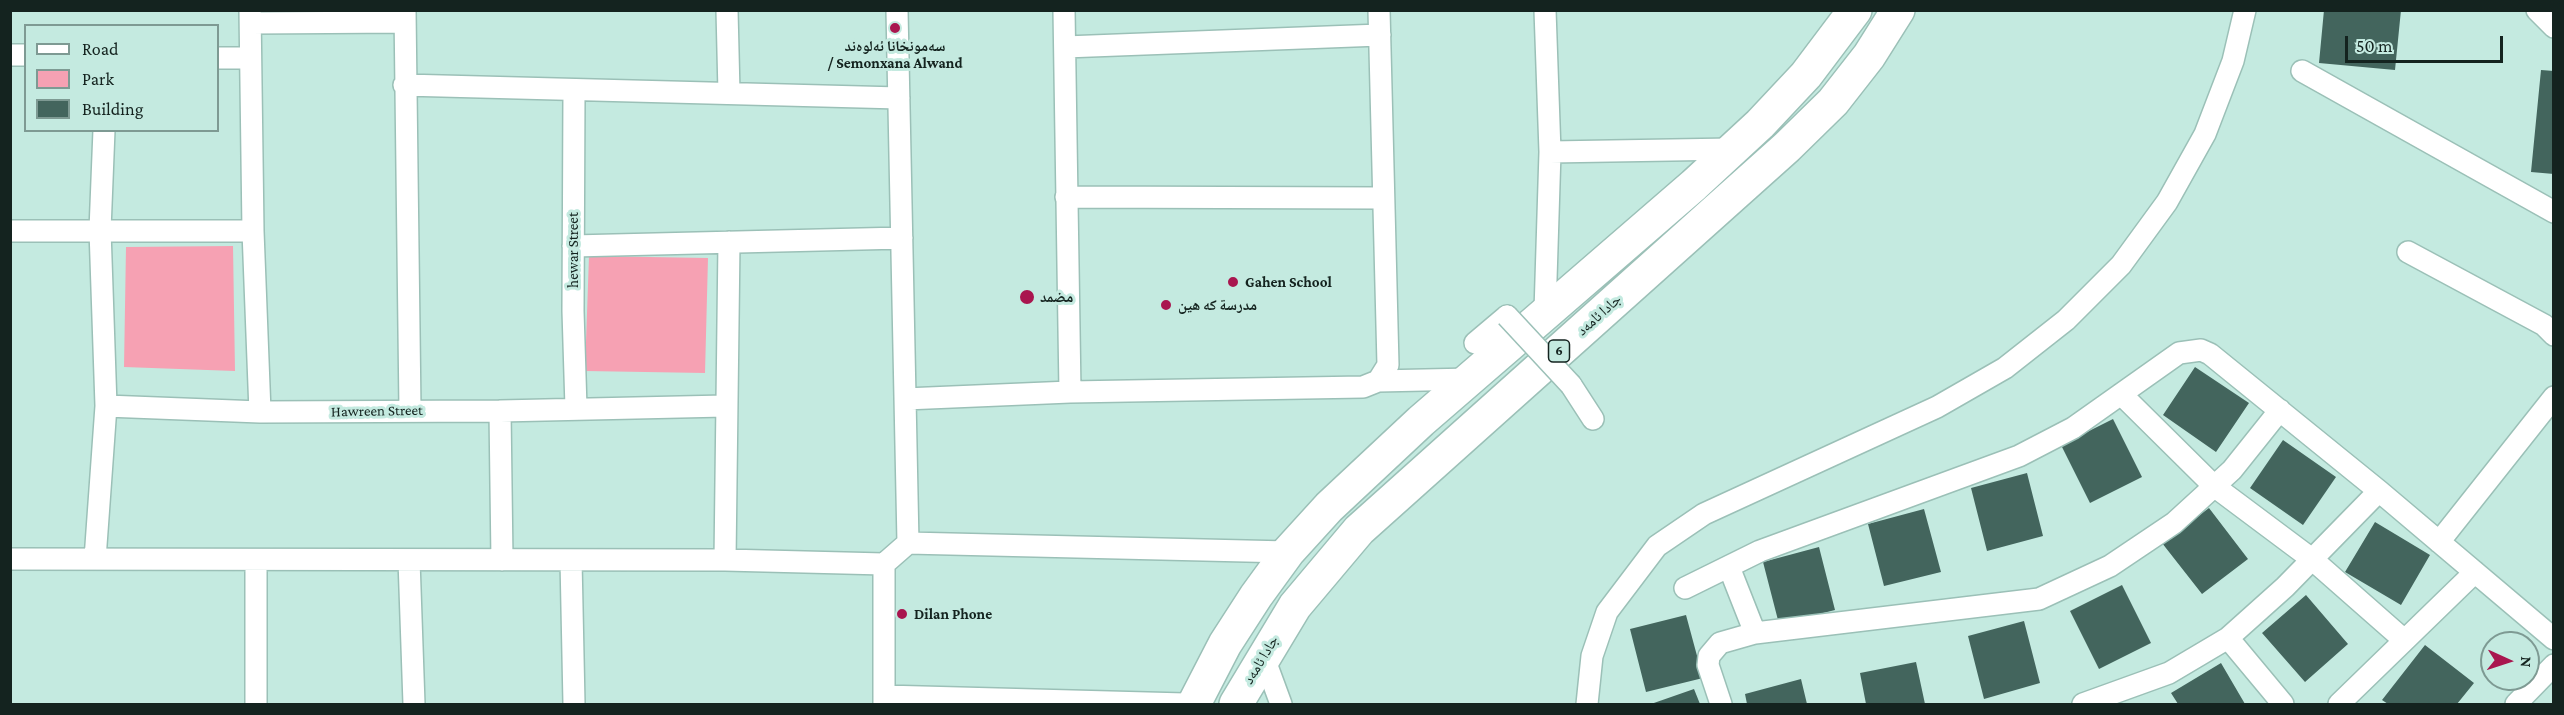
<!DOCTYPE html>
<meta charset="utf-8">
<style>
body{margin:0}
#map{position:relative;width:2564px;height:715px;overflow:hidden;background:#c4eae0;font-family:"Crimson Pro",serif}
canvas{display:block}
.frame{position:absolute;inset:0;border:12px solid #14231f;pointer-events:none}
.legend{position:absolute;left:24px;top:24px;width:195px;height:108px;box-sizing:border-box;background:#c4eae0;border:2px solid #7e9a93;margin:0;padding:8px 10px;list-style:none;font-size:18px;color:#14231f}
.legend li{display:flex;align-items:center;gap:12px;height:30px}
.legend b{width:30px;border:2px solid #7e9a93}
.north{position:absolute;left:2480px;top:631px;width:60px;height:60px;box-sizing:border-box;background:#c4eae0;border:2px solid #7e9a93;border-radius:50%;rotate:93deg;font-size:16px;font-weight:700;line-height:24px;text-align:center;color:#14231f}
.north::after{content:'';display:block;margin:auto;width:21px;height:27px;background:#a9164f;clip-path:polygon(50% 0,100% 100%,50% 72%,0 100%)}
.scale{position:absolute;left:2345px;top:36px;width:158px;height:27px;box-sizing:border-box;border:3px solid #14231f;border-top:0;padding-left:8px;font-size:18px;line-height:21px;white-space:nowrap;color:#14231f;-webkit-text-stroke:4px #c4eae0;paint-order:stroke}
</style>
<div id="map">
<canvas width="2564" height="715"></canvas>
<div class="frame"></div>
<ul class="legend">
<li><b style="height:8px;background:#fff"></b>Road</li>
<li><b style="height:16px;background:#f6a1b3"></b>Park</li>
<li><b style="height:16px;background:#43655d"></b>Building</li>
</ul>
<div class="north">N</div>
<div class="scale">50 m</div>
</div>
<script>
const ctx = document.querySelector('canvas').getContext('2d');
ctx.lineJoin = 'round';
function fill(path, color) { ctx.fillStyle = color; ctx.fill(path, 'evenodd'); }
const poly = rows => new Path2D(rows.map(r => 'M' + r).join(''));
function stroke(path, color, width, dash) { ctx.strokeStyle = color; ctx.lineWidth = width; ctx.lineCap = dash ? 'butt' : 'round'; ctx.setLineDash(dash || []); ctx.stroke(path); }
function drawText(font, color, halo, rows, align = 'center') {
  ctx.font = font + ' "Crimson Pro","Noto Naskh Arabic",serif'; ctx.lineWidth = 6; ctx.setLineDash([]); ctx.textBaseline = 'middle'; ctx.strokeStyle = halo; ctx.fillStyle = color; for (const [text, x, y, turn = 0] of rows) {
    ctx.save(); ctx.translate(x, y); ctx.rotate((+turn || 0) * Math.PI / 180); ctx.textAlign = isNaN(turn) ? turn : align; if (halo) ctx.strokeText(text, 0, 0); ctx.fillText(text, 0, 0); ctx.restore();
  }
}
const green = poly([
 [233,246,235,371,124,367,126,247],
 [589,256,708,258,705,373,585,371]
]);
const building = poly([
 [2324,10,2401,10,2395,70,2319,63],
 [2541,70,2554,71,2554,174,2531,172],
 [2195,367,2249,403,2216,452,2163,415],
 [2113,419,2142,477,2090,503,2061,445],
 [2283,440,2336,477,2303,525,2250,488],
 [2027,473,2043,536,1987,551,1971,488],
 [2209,508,2248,559,2202,594,2162,543],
 [1924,509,1941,572,1884,586,1868,524],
 [2375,522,2430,555,2401,605,2345,572],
 [1819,547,1835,610,1779,624,1763,562],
 [2122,585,2151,643,2099,669,2070,611],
 [2306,595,2348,644,2305,682,2262,633],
 [1686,615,1703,678,1646,692,1630,629],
 [2024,621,2040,683,1984,699,1968,636],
 [2425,645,2474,683,2457,704,2388,704,2382,700],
 [1916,662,1925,704,1866,704,1860,673],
 [2221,663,2245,704,2178,704,2171,693],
 [1801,679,1807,704,1747,704,1745,694],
 [1694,689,1700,704,1651,704]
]);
const street = poly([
 [250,10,253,231,260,412],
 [405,10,410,410],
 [727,10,729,93],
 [1064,10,1070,392],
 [2537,10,2554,27],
 [251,23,405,22],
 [1065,47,1380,35],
 [10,55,26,55],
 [218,58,250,58],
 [2302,71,2554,212],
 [404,85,899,98],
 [574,92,573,311,576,408],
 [1550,152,1732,149],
 [1066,197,1382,198],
 [10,231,253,231],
 [573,246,902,238],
 [2408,252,2544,325,2554,335],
 [1545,311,1550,152,1545,10],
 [1475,343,1507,316],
 [1378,381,1471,379],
 [1571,385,1593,419],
 [2121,394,2214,486,2313,560,2404,640],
 [905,399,1070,392,1363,387,1378,381,1388,365,1379,10],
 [106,406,260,412,500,411,502,560],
 [500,411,725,406],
 [2439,542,2554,397],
 [908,543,1288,552],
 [10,559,725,560,884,564],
 [95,559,106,406,100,230,104,130],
 [256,560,256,704],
 [409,560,414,704],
 [571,560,574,704],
 [725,560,729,242],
 [1729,567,1755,633],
 [1685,588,1760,551,2019,456,2073,428,2179,353,2201,350,2210,354,2379,491,2554,639],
 [2228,638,2283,704],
 [1263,655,1281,704],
 [884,696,1185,704],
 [884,704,884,564,908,543,897,10],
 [1587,704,1592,656,1607,612,1657,546,1704,514,1937,407,2005,368,2066,320,2121,265,2167,202,2205,134,2233,61,2245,10],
 [1721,704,1708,665,1709,656,1720,643,1755,633,2039,599,2110,566,2174,523,2232,470,2280,410],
 [2083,704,2169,673,2228,638,2285,587,2379,491],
 [2339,704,2475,572],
 [2516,704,2554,665]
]);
const primary = poly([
 [1194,704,1225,644,1256,596,1288,552,1329,507,1421,421,1694,185,1760,124,1806,75,1855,10],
 [1236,704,1295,606,1359,530,1787,147,1833,102,1869,56,1898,10]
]);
const streetBridge = poly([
 [1507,316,1571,385]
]);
const markers = [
 [895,28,6,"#a9164f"],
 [1233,282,6,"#a9164f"],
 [1027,297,8,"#a9164f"],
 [1166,305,6,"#a9164f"],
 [902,614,6,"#a9164f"]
];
const shields = [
 [1559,351,21]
];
const shieldNames = [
 ["6",1559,351]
];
const poiNames = [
 ["سەمونخانا ئەلوەند",895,46,"center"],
 ["/ Semonxana Alwand",895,63,"center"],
 ["Gahen School",1245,282],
 ["مضمد",1040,297],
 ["مدرسة كه هين",1178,305],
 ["Dilan Phone",914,614]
];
const streetNames = [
 ["hewar Street",573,250,-90],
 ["جادا ئامەد",1599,315,-42],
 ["Hawreen Street",377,411,-1],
 ["جادا ئامەد",1261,660,-59]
];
fill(green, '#f6a1b3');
fill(building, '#43655d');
stroke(street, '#9bc0b7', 24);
stroke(primary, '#9bc0b7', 36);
stroke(street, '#fff', 21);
stroke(primary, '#fff', 33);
stroke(streetBridge, '#9bc0b7', 24, []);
stroke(streetBridge, '#fff', 21);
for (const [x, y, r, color] of markers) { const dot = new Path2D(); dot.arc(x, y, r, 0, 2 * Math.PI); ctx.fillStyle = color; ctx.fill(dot); stroke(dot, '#c4eae0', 2); }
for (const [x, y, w] of shields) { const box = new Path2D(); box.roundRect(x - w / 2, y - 11, w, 22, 4.5); ctx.fillStyle = '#c4eae0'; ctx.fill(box); stroke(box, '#14231f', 1.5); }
drawText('bold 14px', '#14231f', null, shieldNames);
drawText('bold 15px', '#14231f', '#c4eae0', poiNames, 'left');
drawText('15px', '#14231f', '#c4eae0', streetNames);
</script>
